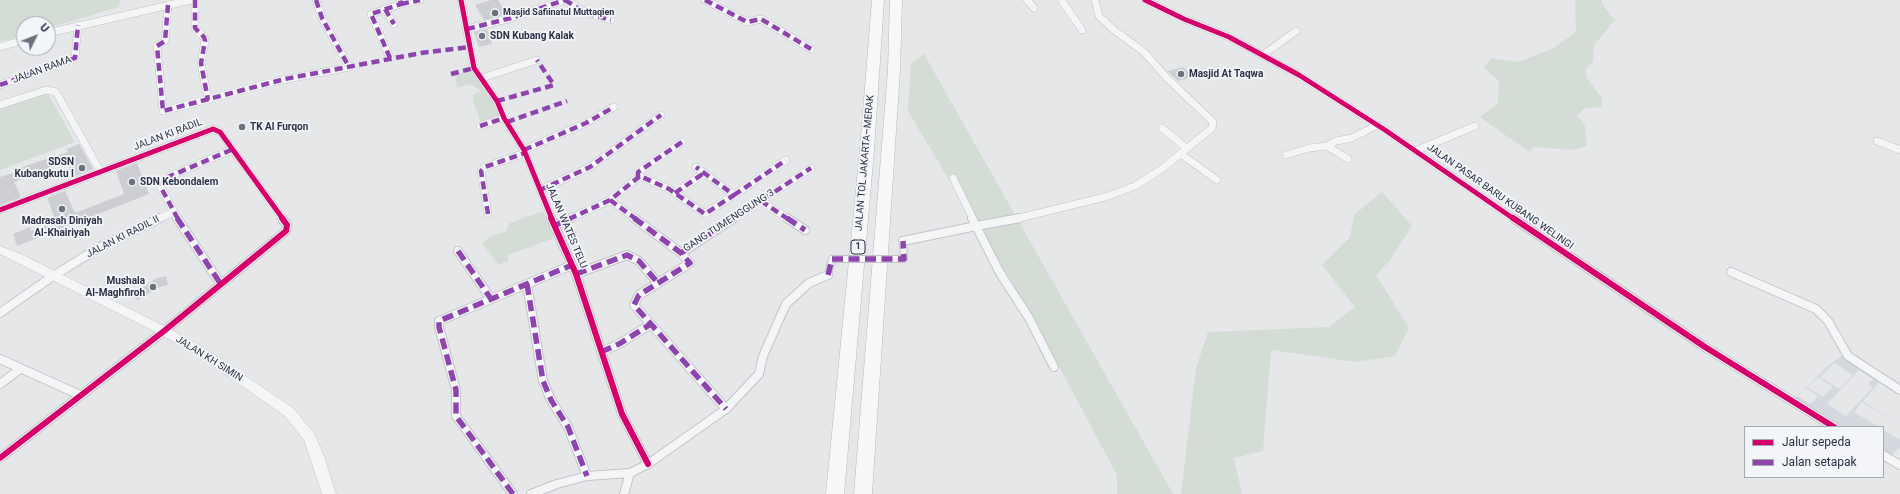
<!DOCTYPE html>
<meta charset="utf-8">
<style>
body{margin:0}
#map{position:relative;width:1900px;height:494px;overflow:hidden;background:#e5e7e9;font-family:Roboto,sans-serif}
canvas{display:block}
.legend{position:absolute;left:1744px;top:426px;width:140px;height:52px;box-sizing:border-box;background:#f3f5f8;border:1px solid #a3a7b0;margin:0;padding:5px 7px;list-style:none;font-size:12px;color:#2b3144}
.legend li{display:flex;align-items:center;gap:8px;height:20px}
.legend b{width:20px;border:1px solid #a3a7b0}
.north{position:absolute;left:16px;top:16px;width:40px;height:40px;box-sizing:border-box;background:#f3f5f8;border:1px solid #a3a7b0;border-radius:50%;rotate:47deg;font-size:11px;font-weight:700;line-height:16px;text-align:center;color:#2b3144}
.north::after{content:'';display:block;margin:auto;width:14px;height:18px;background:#6c717e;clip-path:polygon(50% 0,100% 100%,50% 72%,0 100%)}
</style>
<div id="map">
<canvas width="1900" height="494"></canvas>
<ul class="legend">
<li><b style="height:5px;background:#d6006c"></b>Jalur sepeda</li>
<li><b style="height:5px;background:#8e44ad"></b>Jalan setapak</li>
</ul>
<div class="north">U</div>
</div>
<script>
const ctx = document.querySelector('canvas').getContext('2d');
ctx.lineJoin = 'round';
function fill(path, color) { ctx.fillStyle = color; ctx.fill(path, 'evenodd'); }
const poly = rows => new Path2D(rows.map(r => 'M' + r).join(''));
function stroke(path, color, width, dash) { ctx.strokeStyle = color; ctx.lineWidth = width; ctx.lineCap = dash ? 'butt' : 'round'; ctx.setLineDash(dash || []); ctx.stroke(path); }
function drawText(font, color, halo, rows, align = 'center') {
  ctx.font = font + ' Roboto,sans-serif'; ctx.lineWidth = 3.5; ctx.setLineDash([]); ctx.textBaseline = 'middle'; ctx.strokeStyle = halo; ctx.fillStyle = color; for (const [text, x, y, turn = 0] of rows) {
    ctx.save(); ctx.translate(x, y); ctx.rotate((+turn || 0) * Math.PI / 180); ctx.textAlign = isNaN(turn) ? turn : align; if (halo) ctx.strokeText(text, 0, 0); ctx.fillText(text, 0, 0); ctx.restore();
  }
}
const built = poly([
 [1842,355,1882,379,1863,401,1900,425,1862,402,1854,412,1879,427,1843,427,1794,399,1829,365],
 [1834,363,1853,375,1840,389,1820,377],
 [1859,370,1873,379,1868,384,1873,387,1846,416,1827,404],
 [1818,377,1833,387,1823,397,1807,387],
 [1806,388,1818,396,1810,404,1798,396],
 [1883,430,1900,440,1900,448,1891,455,1883,451]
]);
const green = poly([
 [0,0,120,0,119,7,48,28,48,24,24,24,24,35,0,42],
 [1575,0,1602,0,1602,4,1615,20,1594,45,1593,62,1586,69,1586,77,1602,98,1602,107,1585,108,1577,115,1585,126,1587,146,1572,150,1534,147,1529,152,1480,117,1498,103,1499,81,1484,68,1491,58,1518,62,1554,48,1576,32],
 [924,54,1173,494,1117,494,1117,475,1049,348,908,111,911,63],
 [472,71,494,101,500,117,481,123,473,101,473,95,480,92,479,89,470,84,457,88,455,75],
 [47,92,75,142,0,170,0,108],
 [1382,192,1412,226,1390,260,1376,275,1409,328,1395,356,1356,362,1271,350,1263,451,1234,458,1242,494,1181,494,1196,368,1208,332,1329,327,1355,307,1322,265,1350,237,1354,215],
 [543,211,554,238,508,255,508,261,499,265,482,243,492,235,505,232,510,223]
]);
const building = poly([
 [491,0,498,0,507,14,484,20,475,5],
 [487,29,492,44,479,47,474,32],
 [1183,67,1193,77,1178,81,1168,71],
 [79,144,93,169,73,177,67,162,14,182,21,197,0,205,0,177,23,170,22,167,68,152,67,149],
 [137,163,149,194,17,246,13,234,30,227,31,231,56,221,47,198,65,191,75,213,124,194,116,171],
 [166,276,168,285,157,288,138,300,131,296,155,279]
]);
const pedestrian = poly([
 [903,241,904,259],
 [828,275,832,259]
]);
const minorFar1 = poly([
 [195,0,195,28,204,37,205,41,201,63,208,100],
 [461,0,474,68,497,101,504,118,524,150,552,219],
 [565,0,586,13,611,20],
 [705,0,747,22,761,19,811,49],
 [1027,0,1034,8],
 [1145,0,1184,19,1229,37,1299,75,1385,130,1514,219],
 [1062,1,1082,30],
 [401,4,420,0],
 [168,5,165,41,157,46,163,111,277,81,349,67,322,18,316,0],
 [385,9,394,24],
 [467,29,511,18,565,0],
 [48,33,191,0],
 [0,47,24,40],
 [1263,55,1296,31],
 [390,58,371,14,401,4,400,0],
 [482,78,537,60],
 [0,85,75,58,78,25],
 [0,105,46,90,56,92,100,171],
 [480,126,504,118],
 [1162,128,1186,148],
 [1877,141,1900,150],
 [524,150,586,123,614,107],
 [1415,151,1475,126],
 [1181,154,1217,180],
 [1286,155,1309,148,1327,146],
 [1348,159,1327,146,1336,141,1352,138,1377,125],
 [638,177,638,172,682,142],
 [953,178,973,219],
 [540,190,590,167,661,115],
 [675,193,704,173],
 [734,195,786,160],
 [610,200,636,219],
 [761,201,788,219],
 [0,210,213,129,220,132,283,219],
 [488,214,481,171,485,167,525,153],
 [158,219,173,212],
 [178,219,159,184,168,177,231,150],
 [569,219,610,200,640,176,669,189,705,214,734,195,696,167],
 [733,219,811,168],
 [1015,219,1105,197,1135,186,1163,168,1212,128,1213,122,1166,77,1144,52,1114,30,1099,16,1095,0]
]);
const minor = poly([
 [177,218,220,283],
 [551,218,576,274,622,414,648,464],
 [634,218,681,253,690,263,639,295,634,305,726,409],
 [787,218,805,230],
 [972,218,976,226,1020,218],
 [1513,218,1705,347,1834,427],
 [554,226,571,218],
 [903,241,976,226,1000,273,1029,318,1054,367],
 [458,251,491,299],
 [681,253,734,218],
 [1731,272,1816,309,1828,321,1848,356,1900,390],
 [576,274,627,255,639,261,658,283],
 [527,284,543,381,551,400,568,427,587,476],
 [0,313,53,276,100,247,160,218],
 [601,352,619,344,651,324],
 [0,359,80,395],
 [0,384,20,369],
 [1883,455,1900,465],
 [0,458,164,331,286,231,287,225,282,218],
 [513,494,456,416,456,390,439,327,439,321,572,265],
 [531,494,557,484,587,476,630,473,648,464,726,409,759,374,763,356,786,304,809,283,828,275],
 [624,494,630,473]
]);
const tertiary = poly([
 [0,246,21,254,168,328,209,351,293,408,314,433,324,456,336,494,322,494,304,440,285,416,201,357,160,334,0,254,0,246]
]);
const motorway = poly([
 [872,0,884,0,874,150,844,494,826,494,860,150,872,0],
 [890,0,902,0,900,70,872,494,854,494,888,70,890,0]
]);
const pedestrianBridge = poly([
 [832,259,904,259]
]);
const quietFar1 = poly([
 [195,0,195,28,204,37,205,41,201,63,208,100],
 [316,0,322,18,349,67],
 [565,0,586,13,611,20],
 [705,0,747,22,761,19,811,49],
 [401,4,420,0],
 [168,5,165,41,157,46,163,111,285,79,421,53,470,47],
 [385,9,394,24],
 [467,29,511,18,565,0],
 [390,58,371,14,401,4,400,0],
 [451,74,474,68],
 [0,85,75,58,78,25],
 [497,101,554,85,537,60],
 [507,122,567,101],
 [480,126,504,118],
 [524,150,586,123,614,107],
 [638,177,638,172,682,142],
 [540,190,590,167,661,115],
 [675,193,704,173],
 [734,195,786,160],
 [610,200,636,219],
 [761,201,788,219],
 [488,214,481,171,485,167,525,153],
 [178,219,159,184,168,177,231,150],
 [569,219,610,200,640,176,669,189,705,214,734,195,696,167],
 [733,219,811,168]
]);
const quiet = poly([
 [177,218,220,283],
 [634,218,681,253,690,263,639,295,634,305,726,409],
 [787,218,805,230],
 [554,226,571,218],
 [458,251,491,299],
 [681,253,734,218],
 [576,274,627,255,639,261,658,283],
 [828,275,832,259,904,259,903,241],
 [527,284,543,381,551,400,568,427,587,476],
 [601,352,619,344,651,324],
 [513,494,456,416,456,390,439,327,439,321,572,265]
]);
const cyclewayFar1 = poly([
 [461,0,474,68,497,101,504,118,524,150,552,219],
 [1145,0,1184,19,1229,37,1299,75,1385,130,1514,219],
 [0,210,213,129,220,132,283,219]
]);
const cycleway = poly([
 [551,218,576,274,622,414,648,464],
 [1513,218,1705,347,1834,427],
 [0,458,164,331,286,231,287,225,282,218]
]);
const markers = [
 [495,13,4,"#6c717e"],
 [482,36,4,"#6c717e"],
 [1181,74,4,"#6c717e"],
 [242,127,4,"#6c717e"],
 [82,168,4,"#6c717e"],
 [132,182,4,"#6c717e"],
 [62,209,4,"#6c717e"],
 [153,287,4,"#6c717e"]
];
const farPoinames = [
 ["Masjid Safiinatul Muttaqien",503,13]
];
const shields = [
 [858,247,14]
];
const shieldNames = [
 ["1",858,247]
];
const poiNames = [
 ["SDN Kubang Kalak",490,36],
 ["Masjid At Taqwa",1189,74],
 ["TK Al Furqon",250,127],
 ["SDSN",74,162,"right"],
 ["Kubangkutu I",74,174,"right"],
 ["SDN Kebondalem",140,182],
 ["Madrasah Diniyah",62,221,"center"],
 ["Al-Khairiyah",62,233,"center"],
 ["Mushala",145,281,"right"],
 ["Al-Maghfiroh",145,293,"right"]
];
const streetNames = [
 ["JALAN RAMA",42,70,-20],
 ["JALAN KI RADIL",168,135,-21],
 ["JALAN TOL JAKARTA–MERAK",865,163,-85],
 ["JALAN PASAR BARU KUBANG WELINGI",1500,197,35],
 ["GANG TUMENGGUNG 3",729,221,-33],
 ["JALAN WATES TELU",566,226,67],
 ["JALAN KI RADIL II",123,237,-27],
 ["JALAN KH SIMIN",209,359,32]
];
fill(built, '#d5d8de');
fill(green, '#d4ddd5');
fill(building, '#ccced2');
stroke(pedestrian, '#c2c4c7', 8);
stroke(minorFar1, '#c2c4c7', 8);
stroke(minor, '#c2c4c7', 10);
stroke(tertiary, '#c2c4c7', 1);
stroke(motorway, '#b7babe', 1);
stroke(pedestrian, '#f4f5f6', 6);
stroke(minorFar1, '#f4f5f6', 7);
stroke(minor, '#f4f5f6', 8);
fill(tertiary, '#f4f5f6');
fill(motorway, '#f7f7f8');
stroke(pedestrianBridge, '#c2c4c7', 8, []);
stroke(pedestrianBridge, '#f4f5f6', 6);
stroke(quietFar1, '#8e44ad', 4.5, [8, 4.5]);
stroke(quiet, '#8e44ad', 5.5, [11, 5.5]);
stroke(cyclewayFar1, '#d6006c', 5);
stroke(cycleway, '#d6006c', 6);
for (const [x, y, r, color] of markers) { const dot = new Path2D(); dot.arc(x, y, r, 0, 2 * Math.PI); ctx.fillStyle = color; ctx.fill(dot); stroke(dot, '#f3f5f8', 1.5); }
drawText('bold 9px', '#2b3144', '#f3f5f8', farPoinames, 'left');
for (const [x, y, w] of shields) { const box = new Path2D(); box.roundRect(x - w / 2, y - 7, w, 14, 3); ctx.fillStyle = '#f3f5f8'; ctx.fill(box); stroke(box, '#2b3144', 1); }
drawText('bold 9px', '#2b3144', null, shieldNames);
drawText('bold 10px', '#2b3144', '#f3f5f8', poiNames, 'left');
drawText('10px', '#2b3144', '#f3f5f8', streetNames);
</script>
